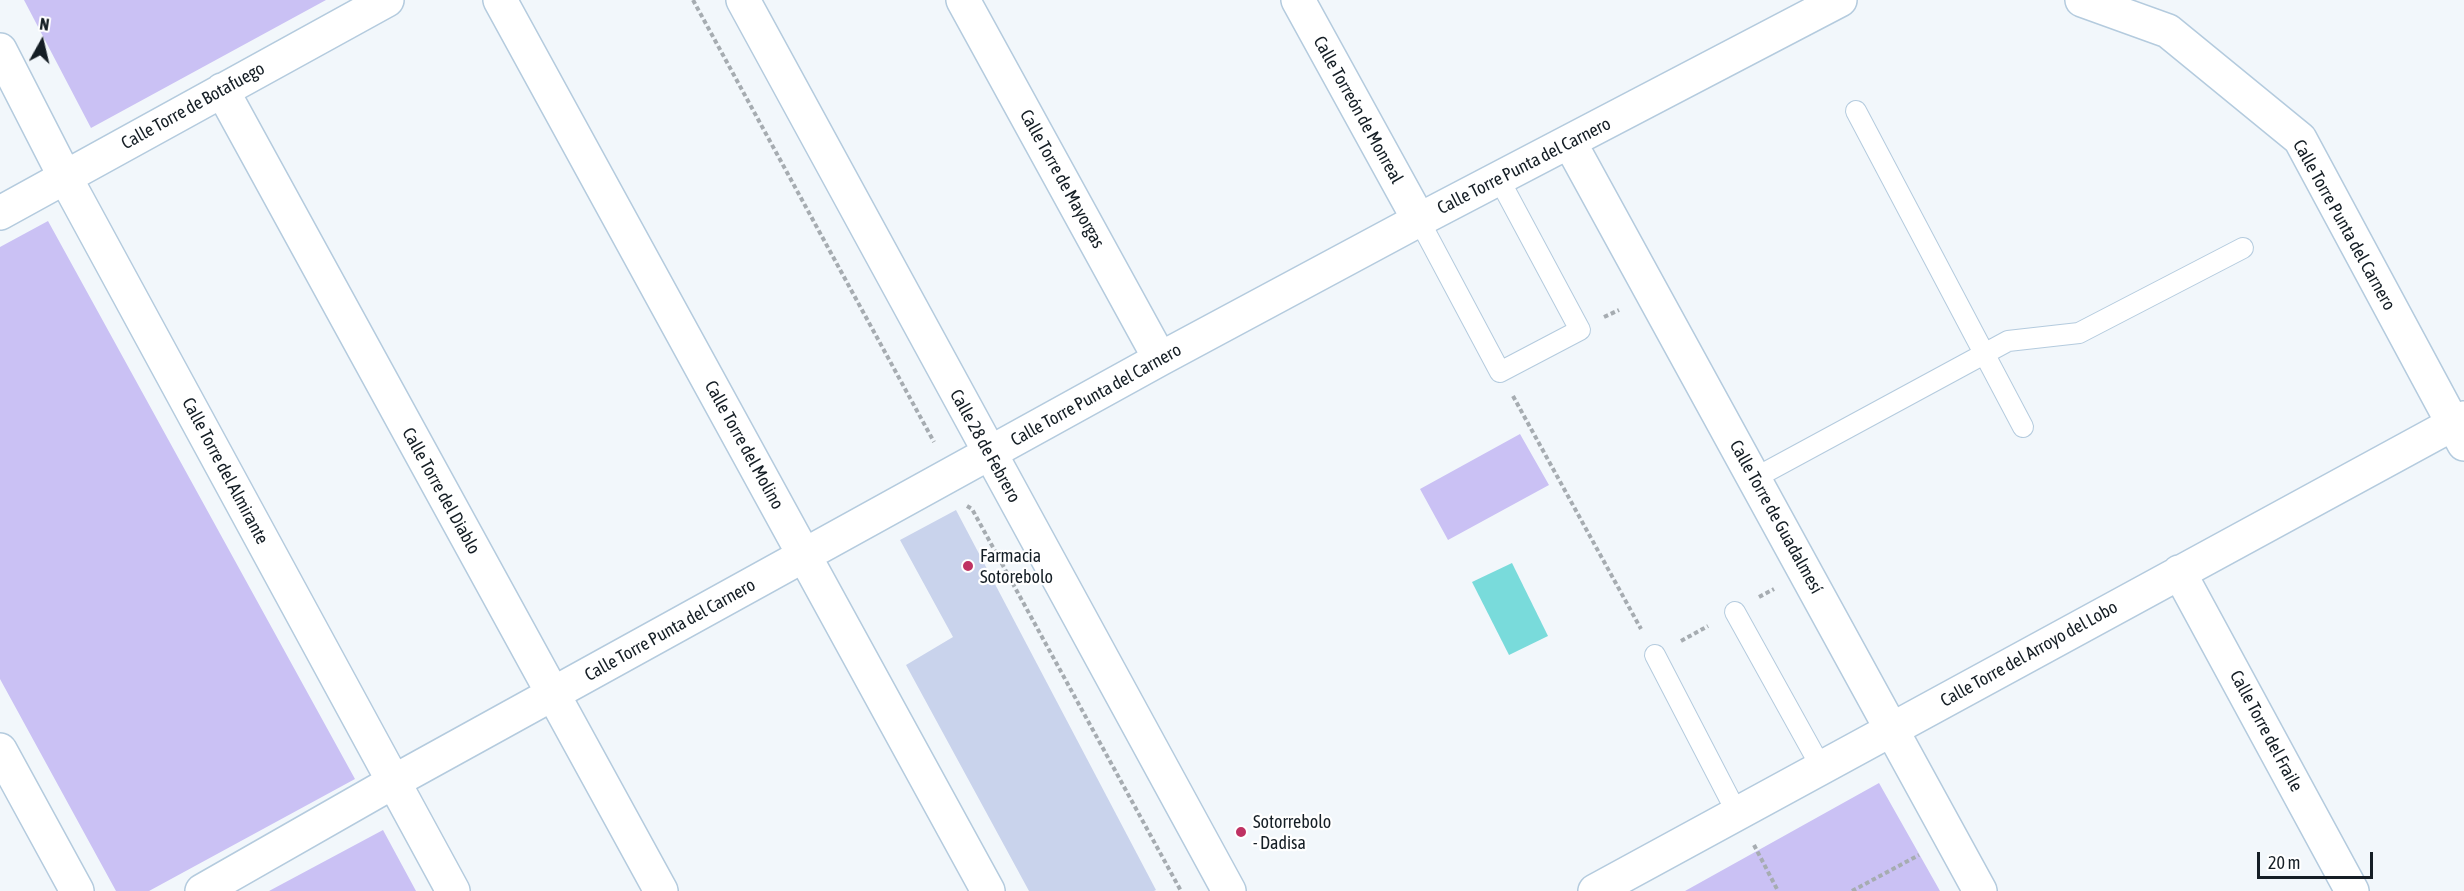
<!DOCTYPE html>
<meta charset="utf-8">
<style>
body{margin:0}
#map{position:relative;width:2464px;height:891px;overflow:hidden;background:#f2f7fb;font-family:"Asap Condensed",sans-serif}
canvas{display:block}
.north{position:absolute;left:12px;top:12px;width:60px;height:60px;-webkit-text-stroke:4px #fff;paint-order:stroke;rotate:8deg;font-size:16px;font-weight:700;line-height:24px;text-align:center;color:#151e25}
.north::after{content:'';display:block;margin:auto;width:21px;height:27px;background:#151e25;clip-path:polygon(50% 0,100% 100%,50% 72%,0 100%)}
.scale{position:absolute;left:2257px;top:852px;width:116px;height:27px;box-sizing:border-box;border:3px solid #151e25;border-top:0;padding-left:8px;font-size:18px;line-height:21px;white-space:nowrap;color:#151e25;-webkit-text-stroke:4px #fff;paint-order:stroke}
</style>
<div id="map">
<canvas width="2464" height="891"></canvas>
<div class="north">N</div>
<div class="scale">20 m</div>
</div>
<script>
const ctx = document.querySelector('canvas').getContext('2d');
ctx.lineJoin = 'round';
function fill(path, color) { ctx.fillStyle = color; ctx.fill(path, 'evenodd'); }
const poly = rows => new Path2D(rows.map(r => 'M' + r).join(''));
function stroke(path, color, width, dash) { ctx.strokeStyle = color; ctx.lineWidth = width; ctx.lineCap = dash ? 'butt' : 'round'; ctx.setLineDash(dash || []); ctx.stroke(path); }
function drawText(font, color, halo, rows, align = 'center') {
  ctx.font = font + ' "Asap Condensed",sans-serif'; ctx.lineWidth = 4.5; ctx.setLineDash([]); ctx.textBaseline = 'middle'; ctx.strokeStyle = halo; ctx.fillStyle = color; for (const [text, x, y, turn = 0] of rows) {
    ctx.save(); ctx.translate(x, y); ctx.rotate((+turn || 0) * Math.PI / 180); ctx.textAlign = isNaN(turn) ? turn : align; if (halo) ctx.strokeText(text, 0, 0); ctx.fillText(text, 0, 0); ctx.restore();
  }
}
const green = poly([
 [24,0,326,0,91,128],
 [48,221,355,779,149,891,116,891,0,679,0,247],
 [1520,434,1549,485,1448,540,1420,489],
 [1879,783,1940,891,1685,891],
 [383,830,416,891,269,891]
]);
const water = poly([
 [1512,563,1548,636,1509,655,1472,582]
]);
const building = poly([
 [956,510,1156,890,1154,891,1029,891,906,665,953,637,900,540]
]);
const path = poly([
 [693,0,934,442],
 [1604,317,1619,310],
 [1513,396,1641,629],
 [967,506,972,509,1181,891],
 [1759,597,1774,589],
 [1681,641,1708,626],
 [1754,845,1778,891],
 [1852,891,1919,855]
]);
const service = poly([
 [1856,111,2023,427],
 [1419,220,1500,372,1580,330,1499,179],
 [1755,478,2008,341,2079,333,2243,248],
 [1735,612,1821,767],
 [1655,655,1737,813]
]);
const minor = poly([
 [500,0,988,891],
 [963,0,1160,359],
 [1298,0,1419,220],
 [2082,0,2168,31,2300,139,2464,444],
 [0,50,65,177,453,891],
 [222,90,661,891],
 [1570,143,1980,891],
 [0,213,387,0],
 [2179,572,2352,891],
 [0,750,77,891],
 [202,891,393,782,1160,359,1419,220,1840,0],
 [1595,891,2464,418]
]);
const tertiary = poly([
 [743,0,1229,891]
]);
const markers = [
 [968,566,6,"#bf3263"],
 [1241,832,6,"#bf3263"]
];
const streetNames = [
 ["Calle Torre de Botafuego",193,106,-29],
 ["Calle Torreón de Monreal",1358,110,61],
 ["Calle Torre Punta del Carnero",1524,166,-27],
 ["Calle Torre de Mayorgas",1062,179,61],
 ["Calle Torre Punta del Carnero",2344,225,61],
 ["Calle Torre Punta del Carnero",1096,395,-29],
 ["Calle Torre del Molino",744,445,61],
 ["Calle 28 de Febrero",985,446,61],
 ["Calle Torre del Almirante",225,471,62],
 ["Calle Torre del Diablo",441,491,61],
 ["Calle Torre de Guadalmesí",1776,517,61],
 ["Calle Torre Punta del Carnero",670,630,-29],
 ["Calle Torre del Arroyo del Lobo",2029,654,-29],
 ["Calle Torre del Fraile",2266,731,62]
];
const poiNames = [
 ["Farmacia",980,556],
 ["Sotorebolo",980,577],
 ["Sotorrebolo",1253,822],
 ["- Dadisa",1253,843]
];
fill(green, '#cac1f4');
fill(water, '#79dbdb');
fill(building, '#c9d3ec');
stroke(service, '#b4cbde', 22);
stroke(minor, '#b4cbde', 36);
stroke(tertiary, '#b4cbde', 36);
stroke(path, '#a6acb1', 4, [4.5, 3]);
stroke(service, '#fff', 20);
stroke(minor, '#fff', 33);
stroke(tertiary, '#fff', 33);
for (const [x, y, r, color] of markers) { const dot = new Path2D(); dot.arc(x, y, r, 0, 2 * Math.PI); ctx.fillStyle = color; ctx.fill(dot); stroke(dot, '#fff', 2); }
drawText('18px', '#151e25', '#fff', streetNames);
drawText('18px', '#151e25', '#fff', poiNames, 'left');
</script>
